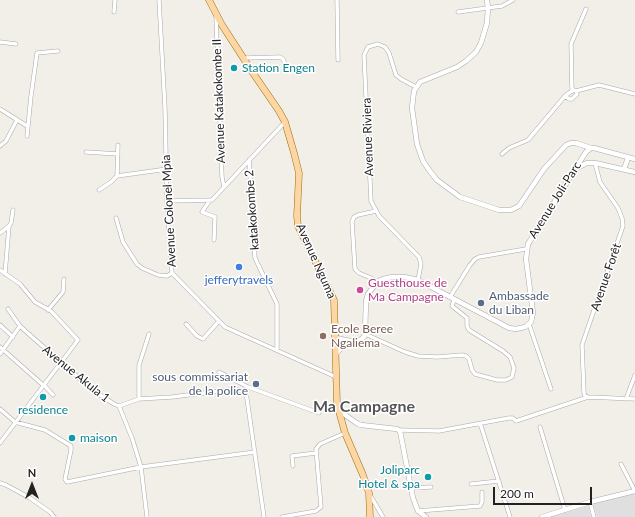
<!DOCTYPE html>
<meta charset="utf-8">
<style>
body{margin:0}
#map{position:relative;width:635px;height:517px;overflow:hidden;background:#f2efe9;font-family:Lato,sans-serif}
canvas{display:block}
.north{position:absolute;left:12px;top:465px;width:40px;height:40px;-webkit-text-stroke:3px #fff;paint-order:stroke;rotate:0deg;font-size:11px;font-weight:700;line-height:16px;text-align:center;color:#222}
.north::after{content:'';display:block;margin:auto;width:14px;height:18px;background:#222;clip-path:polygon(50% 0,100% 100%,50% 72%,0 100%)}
.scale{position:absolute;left:493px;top:487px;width:99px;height:18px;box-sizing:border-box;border:2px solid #222;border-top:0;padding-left:5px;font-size:12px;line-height:14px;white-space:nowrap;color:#222;-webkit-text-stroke:3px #fff;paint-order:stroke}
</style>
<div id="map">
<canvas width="635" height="517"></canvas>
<div class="north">N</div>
<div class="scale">200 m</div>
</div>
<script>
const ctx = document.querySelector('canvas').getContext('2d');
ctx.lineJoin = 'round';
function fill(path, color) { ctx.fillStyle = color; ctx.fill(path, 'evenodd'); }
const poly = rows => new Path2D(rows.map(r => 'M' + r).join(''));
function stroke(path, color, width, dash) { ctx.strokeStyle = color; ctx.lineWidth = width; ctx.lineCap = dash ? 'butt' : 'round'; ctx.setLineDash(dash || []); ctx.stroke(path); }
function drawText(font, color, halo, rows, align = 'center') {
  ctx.font = font + ' Lato,sans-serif'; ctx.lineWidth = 3; ctx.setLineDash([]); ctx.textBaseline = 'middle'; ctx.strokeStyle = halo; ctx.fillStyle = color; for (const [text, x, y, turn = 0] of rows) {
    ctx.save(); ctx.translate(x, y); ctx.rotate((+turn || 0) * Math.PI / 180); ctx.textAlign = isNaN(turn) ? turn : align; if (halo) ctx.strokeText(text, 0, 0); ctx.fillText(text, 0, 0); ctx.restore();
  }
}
const residential = poly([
 [635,491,635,517,597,517,593,504],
 [588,506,591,517,552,517,565,513]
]);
const minor = poly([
 [159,0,165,108,167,201,172,273,225,327,336,377],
 [337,0,338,60],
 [114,12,115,0],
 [458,12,502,6,513,0],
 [216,16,222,177,224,187],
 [0,42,16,44],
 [244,58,280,57,283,59,285,64],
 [416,87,401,79,396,75,389,53,385,47,378,44,368,47,364,55,371,201,379,216,419,257,421,264,418,280],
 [574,90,576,91,577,94,572,99,569,99,565,96,569,93,574,90],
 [572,91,571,44,586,9],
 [576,91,599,85,635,94],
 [0,109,27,126],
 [27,136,31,96,37,53,58,51],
 [0,146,6,141,17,120],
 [86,152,118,154],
 [502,154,509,148,528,140,565,96],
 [249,160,255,258,277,304,277,350],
 [595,163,600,182,618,208,622,218,623,226,582,345,584,393,585,396,588,397,635,399],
 [117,176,167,169],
 [99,190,111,182,117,176,118,145],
 [210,200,202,212,215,217,214,240],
 [167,201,212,200,285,122],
 [376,211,358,215,354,217,352,222,355,269,359,273,371,278,377,282],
 [116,218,123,242,137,264,142,268,158,275,167,276,172,273],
 [0,233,9,226],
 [0,270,20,284,35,302,51,311,78,340,0,443],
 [5,274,9,226,11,223,13,210],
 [450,297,470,265,475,259,479,257,526,249],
 [8,309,20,326,31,336,94,391,114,404,119,406,139,399,172,397,236,389,246,392,264,517],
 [48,310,63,292,64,279],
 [186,324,197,336,203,339,219,321],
 [529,324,551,389],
 [0,325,13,337],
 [365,334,405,352,418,356,437,357,462,355,466,356,469,359,472,370,475,374,497,380,506,380,512,377,514,368,510,357,503,351,469,330,467,326,467,318,452,306,454,300],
 [0,347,43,385],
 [0,354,20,326],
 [219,372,248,387,319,413],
 [44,385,53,395],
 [139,399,139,365,149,334],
 [626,399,635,375],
 [119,406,132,438,141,467,147,517],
 [0,409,15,422,45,430,71,446,71,450,65,479,67,482,141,467,255,452],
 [479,424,481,426,510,517],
 [540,427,565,510],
 [399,430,439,431,509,418,513,418,516,421,588,397],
 [621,464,635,491],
 [293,466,292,456,316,453],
 [0,483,6,485,30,498,50,512,54,517],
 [471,484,499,481],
 [411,488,431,487],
 [370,495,383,517],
 [590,502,594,517],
 [418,511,480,506,482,502,482,492],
 [282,517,316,511,321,507,316,449,320,444,345,433]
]);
const tertiary = poly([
 [487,0,488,8,487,23,481,43,476,52,466,61,457,67,420,82,414,91,412,108,417,144,423,161,429,170,437,180,460,197,499,210,511,210,519,206,544,169,566,145,571,143,576,143,591,148],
 [577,168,587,163,595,163,635,172],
 [624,169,628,158],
 [336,338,350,341],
 [336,354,344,345,350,341,360,340,364,337,365,334,366,301,368,294,377,282,383,279,392,277,404,277,418,280,509,328,516,329,525,327,531,322,533,313,526,259,528,244,584,155,586,152,591,148,594,148,635,159],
 [338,410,358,424,361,425,397,429,400,431,413,498,418,511,426,517],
 [542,517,590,502,635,491]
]);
const primary = poly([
 [209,0,222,25,253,73,279,111,285,122,294,153,299,173,297,216,298,226,334,300,337,404,345,433,363,475,369,493,370,517]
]);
const markers = [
 [234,68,4,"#0f9aa8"],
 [239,267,4,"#3f7fe0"],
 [360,290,4,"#d1479c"],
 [481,303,4,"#5c6f8a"],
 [323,336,4,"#8d6e63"],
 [256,384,4,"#5c6f8a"],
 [43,397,4,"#0f9aa8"],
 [72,438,4,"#0f9aa8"],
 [428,477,4,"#0f9aa8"]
];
const cultureNames = [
 ["Station Engen",242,68],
 ["residence",43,410,"center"],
 ["maison",80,438],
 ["Joliparc",420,470,"right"],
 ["Hotel & spa",420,484,"right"]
];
const streetNames = [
 ["Avenue Katakokombe II",219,101,-92],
 ["Avenue Riviera",368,137,-92],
 ["Avenue Joli-Parc",555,200,-58],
 ["katakokombe 2",252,210,-94],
 ["Avenue Colonel Mpia",169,211,-93],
 ["Avenue Nguma",316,261,66],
 ["Avenue Forêt",606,277,-71],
 ["Avenue Akula 1",76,374,39]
];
const shopNames = [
 ["jefferytravels",239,280]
];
const hotelNames = [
 ["Guesthouse de",368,283],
 ["Ma Campagne",368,297]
];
const serviceNames = [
 ["Ambassade",489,296],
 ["du Liban",489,310],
 ["sous commissariat",248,377,"right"],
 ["de la police",248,391,"right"]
];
const educationNames = [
 ["Ecole Beree",331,329],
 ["Ngaliema",331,343]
];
const districtNames = [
 ["Ma Campagne",364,407]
];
fill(residential, '#e0dfdf');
stroke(minor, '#a9a9a9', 4.5);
stroke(tertiary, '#a9a9a9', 5.5);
stroke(primary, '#a06b00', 7);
stroke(minor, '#fff', 3.5);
stroke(tertiary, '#fff', 4.5);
stroke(primary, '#fcd6a4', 6);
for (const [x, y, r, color] of markers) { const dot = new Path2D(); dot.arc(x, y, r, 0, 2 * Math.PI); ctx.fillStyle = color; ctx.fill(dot); stroke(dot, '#fff', 1.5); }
drawText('12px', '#0d838f', '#fff', cultureNames, 'left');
drawText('12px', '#222', '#fff', streetNames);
drawText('12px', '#366cbe', '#fff', shopNames);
drawText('12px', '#b23c85', '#fff', hotelNames, 'left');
drawText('12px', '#4e5e75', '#fff', serviceNames, 'left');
drawText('12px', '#785e54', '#fff', educationNames, 'left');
drawText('bold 16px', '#555', '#fff', districtNames);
</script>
